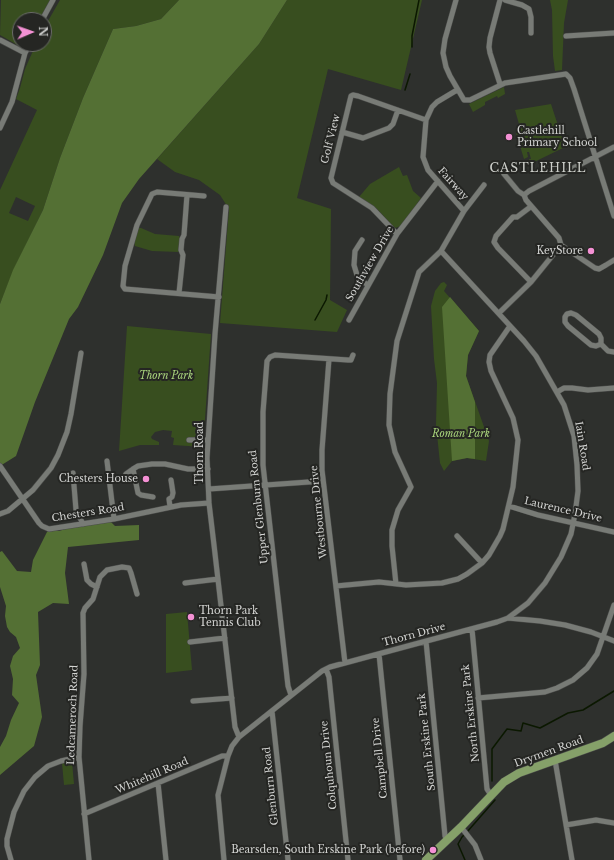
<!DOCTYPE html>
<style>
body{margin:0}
#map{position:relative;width:614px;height:860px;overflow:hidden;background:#2e302d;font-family:"Libre Baskerville",serif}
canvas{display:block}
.north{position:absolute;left:12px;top:12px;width:40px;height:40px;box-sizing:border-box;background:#252623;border:1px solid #6a6b69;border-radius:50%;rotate:88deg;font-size:11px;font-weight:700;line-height:16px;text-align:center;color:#d2d3d1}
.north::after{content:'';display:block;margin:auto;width:14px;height:18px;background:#f491d4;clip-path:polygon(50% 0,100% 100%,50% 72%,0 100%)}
</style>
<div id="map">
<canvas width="614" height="860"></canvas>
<div class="north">N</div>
</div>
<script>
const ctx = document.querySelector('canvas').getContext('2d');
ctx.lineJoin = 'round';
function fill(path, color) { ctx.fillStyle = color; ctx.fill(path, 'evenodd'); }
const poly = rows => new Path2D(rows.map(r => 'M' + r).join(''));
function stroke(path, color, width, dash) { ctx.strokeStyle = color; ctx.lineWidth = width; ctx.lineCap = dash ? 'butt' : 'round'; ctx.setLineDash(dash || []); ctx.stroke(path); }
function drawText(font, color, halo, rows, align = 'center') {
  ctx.font = font + ' "Libre Baskerville",serif'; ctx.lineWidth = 4; ctx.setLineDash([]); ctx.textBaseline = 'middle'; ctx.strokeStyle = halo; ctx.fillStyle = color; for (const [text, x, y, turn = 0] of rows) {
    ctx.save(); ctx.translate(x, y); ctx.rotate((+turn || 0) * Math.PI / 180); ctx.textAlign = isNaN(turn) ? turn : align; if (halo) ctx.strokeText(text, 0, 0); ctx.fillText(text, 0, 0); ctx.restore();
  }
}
const green = poly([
 [1,0,50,0,39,20,20,20,20,44,27,44,25,47,21,47,0,35],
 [60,0,179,0,161,19,136,26,113,29,83,98,60,158,43,210,14,269,0,304,0,190,37,110,16,99,20,88,25,69,36,44,44,44,44,28],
 [16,197,35,206,28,221,9,213],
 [287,0,422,0,401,90,328,69,297,198,331,209,330,300,347,310,337,332,220,323,229,209,220,195,199,180,175,172,157,159,259,44],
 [550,0,568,0,564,23,562,70,555,71,553,56,552,10],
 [504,87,505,94,498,98,497,96,485,102,485,105,473,112,469,104],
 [551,104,565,147,530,164,529,159,531,159,529,152,527,152,528,157,524,159,516,133,521,131,515,110],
 [399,167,403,176,407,175,413,191,421,198,401,226,395,228,376,208,359,197,370,184],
 [139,228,141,228,155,234,179,236,180,238,179,252,152,251,135,246,134,243],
 [444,282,447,285,444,291,479,331,468,355,466,376,489,441,486,461,467,458,452,461,444,471,440,463,436,425,437,383,434,359,431,306,435,291,441,283],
 [127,326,211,334,203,447,173,445,174,438,171,437,172,431,163,430,155,432,151,437,152,439,159,442,159,445,140,445,119,451],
 [187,612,192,670,166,673,166,614],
 [72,762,74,784,64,785,62,763]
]);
const forest = poly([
 [179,0,287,0,259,44,139,179,122,203,103,255,78,307,69,319,35,402,16,456,0,466,0,304,13,270,43,210,60,158,83,98,113,29,136,26,161,19],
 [450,297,479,331,468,355,466,376,475,402,475,459,467,458,452,461,442,307],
 [109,520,115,526,139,525,139,540,68,547,65,573,69,604,53,603,38,612,40,665,36,675,42,717,34,746,0,775,0,747,6,736,11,720,19,703,12,695,13,679,10,666,13,656,20,648,16,637,10,632,7,627,5,616,6,606,0,587,0,552,2,551,17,571,31,572,33,560,48,530,59,531,77,525]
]);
const stream = poly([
 [412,47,412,36,419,0],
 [405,90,410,74],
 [315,320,326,300,327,295],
 [492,781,492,749,507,729,521,731,523,723,540,728,568,713,583,710,614,691],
 [467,832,495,800],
 [465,834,462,837,458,844,465,860]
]);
const minor = poly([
 [456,0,445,39,443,53,446,67,450,76,464,100,470,100,505,83,566,74,570,78,574,89,614,216],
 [505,0,522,5,529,9,531,17,531,33],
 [42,20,53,0],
 [566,36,614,33],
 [0,40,25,53],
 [500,84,490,53,489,47,490,38,500,0],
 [457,90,437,102,432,107,426,120,423,157,428,170,464,211],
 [0,128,12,102,25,53,30,44],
 [342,132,363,138,389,128,393,124,398,110],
 [504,174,518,191,524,195],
 [524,195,529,191,614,147],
 [524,195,526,200,559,238,561,245],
 [204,196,157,192,152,194,137,225,125,266,123,286,125,289,219,297],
 [529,208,517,217,513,217,496,236,494,242,498,248,531,282],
 [397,234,372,208,333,183,331,178,350,100,351,96,353,95,358,96,426,120],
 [362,240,355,251,354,265,357,275,362,281,368,285],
 [561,245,595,268,599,269,606,265,614,260],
 [441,251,524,341,536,356,564,405,574,436,577,465,578,491,575,514,571,534,561,557,545,583,528,603,508,618],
 [179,293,183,255,181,250,182,239,184,235,187,195],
 [499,313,531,282,561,245],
 [571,313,576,315,599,334,601,338,601,344,596,346,591,345,568,326,565,322,565,317,567,314,571,313],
 [349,320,397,234,438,181],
 [601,344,608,351,614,352],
 [329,359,322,450,322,470,345,663],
 [557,392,564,388,572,388,588,390,614,388],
 [189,440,208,440],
 [107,461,114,519],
 [0,466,39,523,42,526,49,529,114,519,181,505,209,503],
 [73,473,76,510,83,524],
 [126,474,133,469],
 [209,489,323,481],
 [153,497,141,495,138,493,133,469,138,466,152,464,165,464,188,469,208,469],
 [509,506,538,515,614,532],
 [170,507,169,499,172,497,173,493,171,480],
 [0,514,8,511,33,490,51,468,58,455,67,432,71,414,81,353],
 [457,536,482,563],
 [84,564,87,580,91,584,97,587],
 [185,583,218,579],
 [396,584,392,546,392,530,398,510,411,487,395,452,389,425,390,394,397,341,419,272,441,251,464,211,484,185],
 [336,586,379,582,406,585,442,583,458,579,467,574,482,563,489,555,500,536,503,529,513,487,516,459,518,440,513,418,491,371,489,362,490,355,510,326],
 [472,629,487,789,491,795],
 [426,641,445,836,447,841],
 [190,642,225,638],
 [379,654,400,860],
 [326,669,329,677,348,860],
 [291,695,288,686,263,465,263,412,267,361,270,357,275,355,348,360,351,360,353,355],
 [478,698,545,692,557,688,573,680,587,668,597,654,614,605],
 [193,701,232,698],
 [272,711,288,860],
 [239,737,322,671,330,667,497,622,508,618,540,621,565,625,591,632,614,641],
 [555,760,572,860],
 [158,783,166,860],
 [84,814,222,756,228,756],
 [566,825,596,820,614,823],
 [461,827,475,845,481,860],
 [11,860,7,846,7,839,14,812,24,791,35,777,48,766,61,761,79,757],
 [89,860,79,757,80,726,84,674,83,613,85,608,93,599,100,577,107,570,122,567,129,568,131,573,137,594],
 [224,860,218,795,228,756,232,746,239,737,235,727,214,545,209,503,207,458,215,334,226,207]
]);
const primary = poly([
 [426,860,461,827,504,782,519,773,603,743,614,736]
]);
const markers = [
 [509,137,4,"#f491d4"],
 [591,251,4,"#f491d4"],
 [146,479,4,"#f491d4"],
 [191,617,4,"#f491d4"],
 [433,850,4,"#f491d4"]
];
const poiNames = [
 ["Castlehill",517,131,"left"],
 ["Primary School",517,143,"left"],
 ["KeyStore",583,251],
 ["Chesters House",138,479],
 ["Thorn Park",199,611,"left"],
 ["Tennis Club",199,623,"left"],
 ["Bearsden, South Erskine Park (before)",425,850]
];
const streetNames = [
 ["Golf View",331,139,-76],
 ["Fairway",453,184,48],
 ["Southview Drive",370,264,-60],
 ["Iain Road",582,446,81],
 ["Thorn Road",200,453,-90],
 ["Upper Glenburn Road",259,507,-96],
 ["Laurence Drive",563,510,13],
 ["Westbourne Drive",319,512,-96],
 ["Chesters Road",88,513,-9],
 ["Thorn Drive",414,635,-15],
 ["North Erskine Park",471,713,-96],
 ["Ledcameroch Road",73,715,-88],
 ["South Erskine Park",427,742,-96],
 ["Drymen Road",549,752,-20],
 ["Campbell Drive",380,758,-96],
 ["Colquhoun Drive",329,765,-96],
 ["Whitehill Road",152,776,-23],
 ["Glenburn Road",271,786,-96]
];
const parkNames = [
 ["Thorn Park",166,376],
 ["Roman Park",461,434]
];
const quarterNames = [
 ["CASTLEHILL",538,169]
];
fill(green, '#384e1f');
fill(forest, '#547034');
stroke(stream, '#0b1800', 1.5);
stroke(minor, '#4b4c4a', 6);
stroke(primary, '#4b4c4a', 9);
stroke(minor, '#787b76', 5);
stroke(primary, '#85a069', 8);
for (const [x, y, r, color] of markers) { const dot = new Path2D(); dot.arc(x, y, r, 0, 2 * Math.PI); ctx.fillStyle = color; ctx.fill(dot); stroke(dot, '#252623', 1.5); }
drawText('10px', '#d2d3d1', '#252623', poiNames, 'right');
drawText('10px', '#d2d3d1', '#252623', streetNames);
drawText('italic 10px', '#a9d47c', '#252623', parkNames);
ctx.letterSpacing = '1px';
drawText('12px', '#cccec9', '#252623', quarterNames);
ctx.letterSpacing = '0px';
</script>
